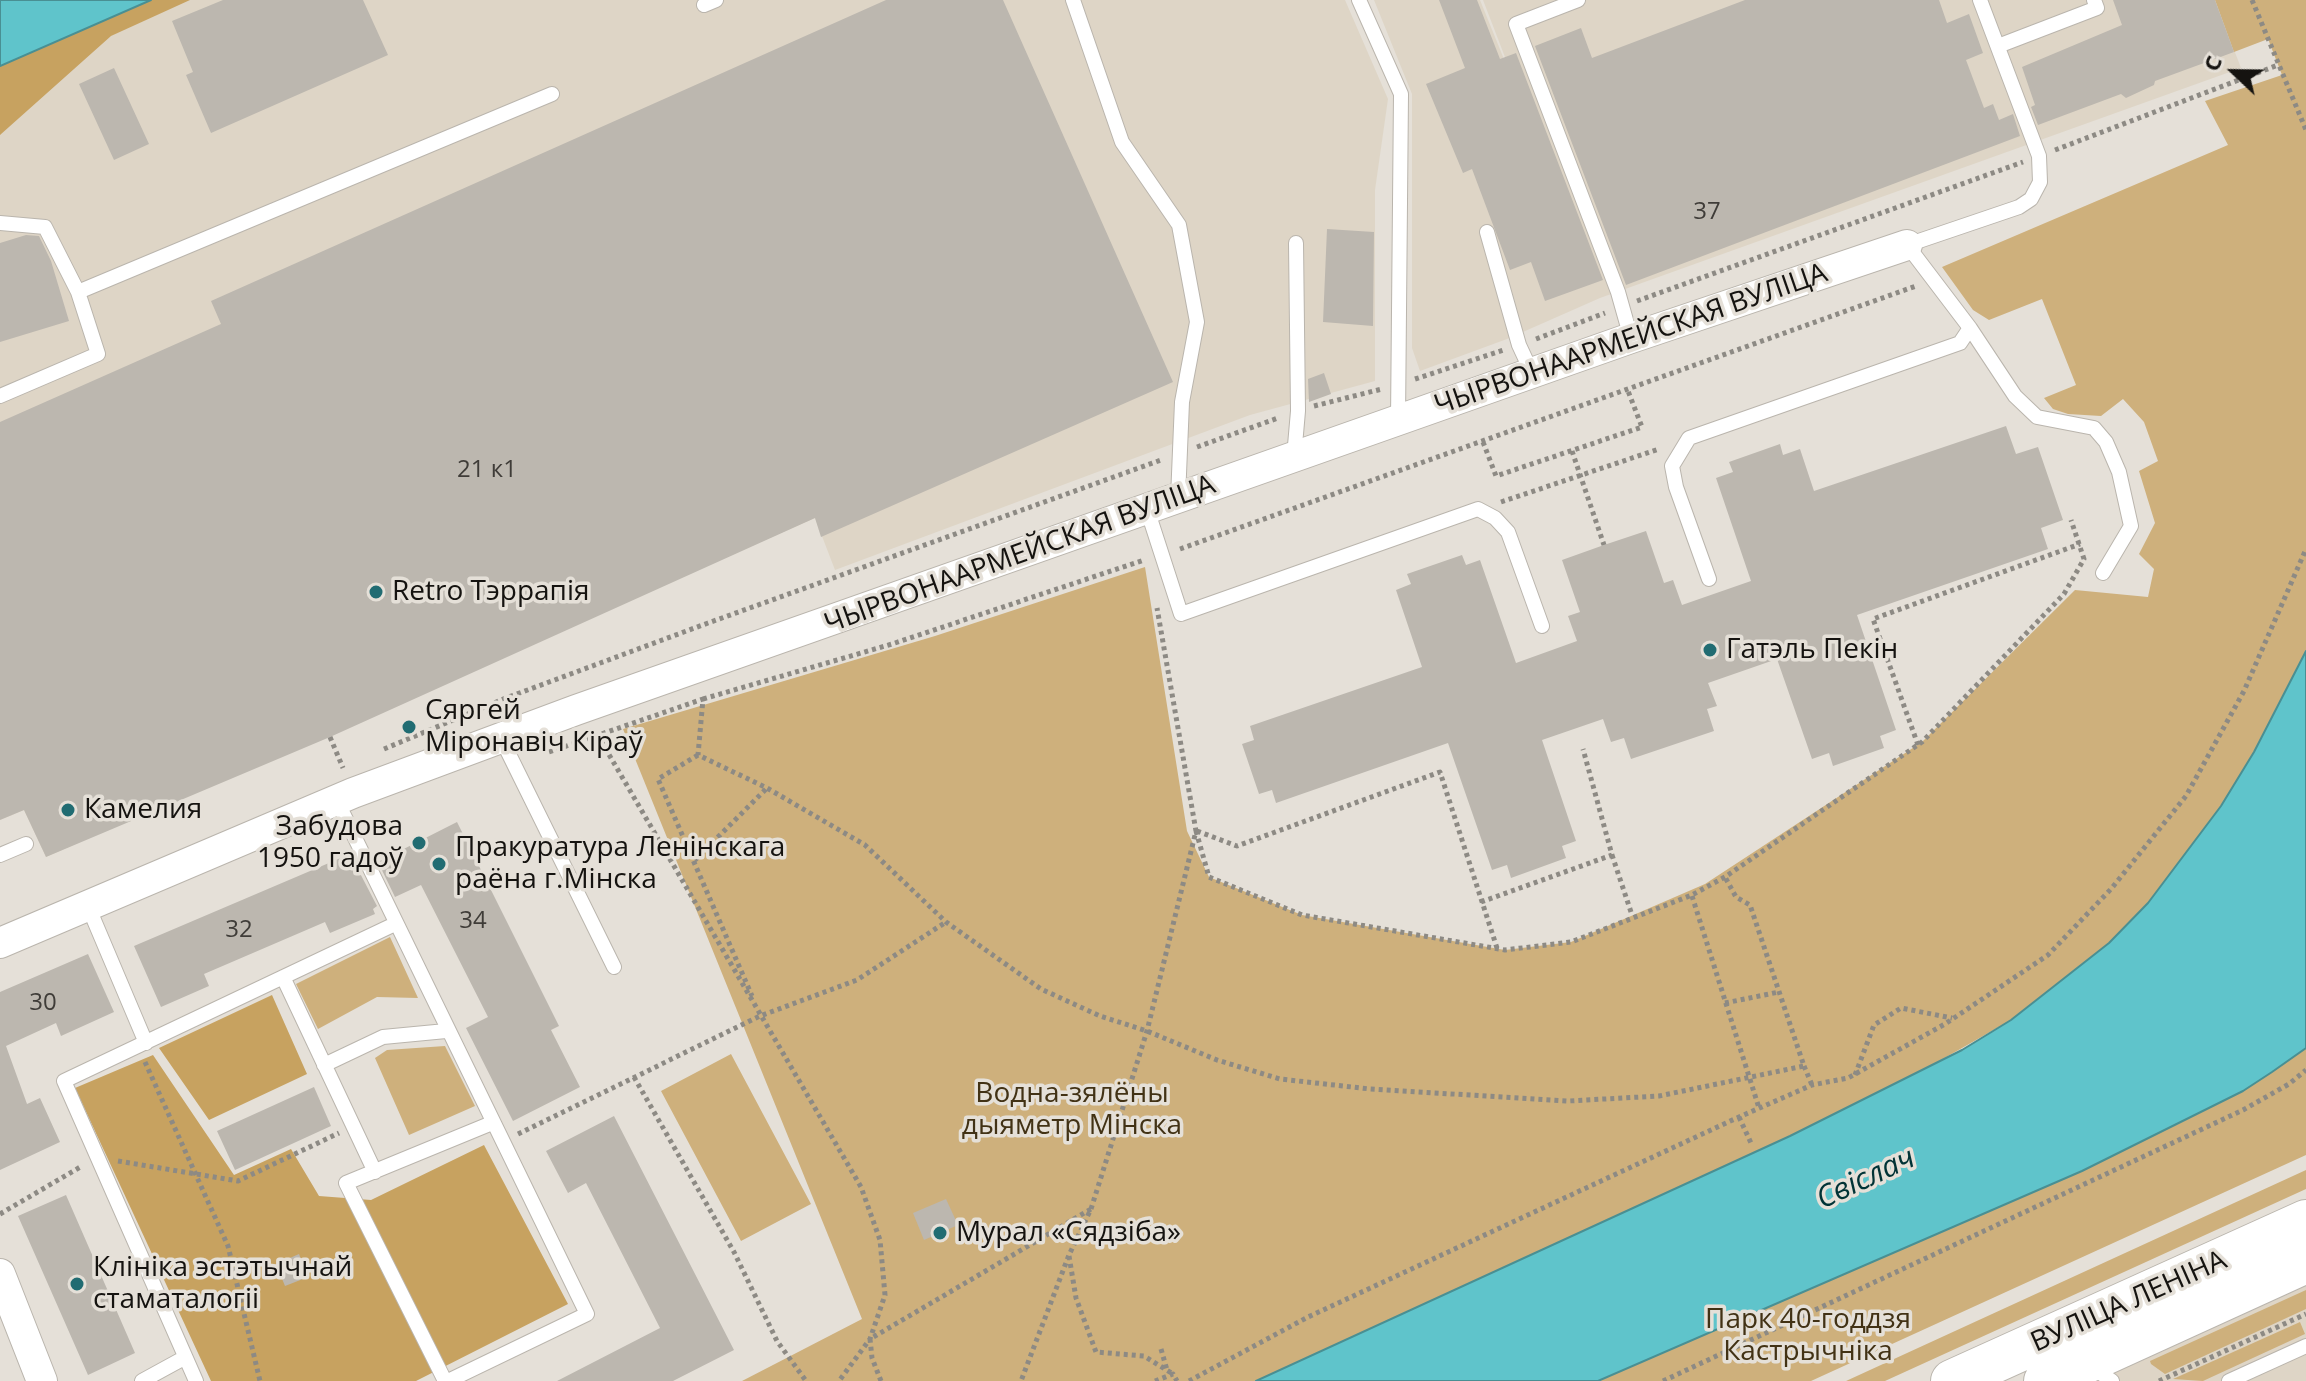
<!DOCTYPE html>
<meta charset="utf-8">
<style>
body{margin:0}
#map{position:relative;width:2306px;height:1381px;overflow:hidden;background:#e5e0d8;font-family:"Open Sans",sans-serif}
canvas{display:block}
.north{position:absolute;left:2194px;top:32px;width:80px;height:80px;-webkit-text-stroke:6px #e5e0d8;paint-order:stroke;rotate:292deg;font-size:22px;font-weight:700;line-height:32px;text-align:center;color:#151310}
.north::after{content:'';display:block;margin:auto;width:28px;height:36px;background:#151310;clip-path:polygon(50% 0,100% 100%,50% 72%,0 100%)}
</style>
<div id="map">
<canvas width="2306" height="1381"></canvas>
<div class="north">С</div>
</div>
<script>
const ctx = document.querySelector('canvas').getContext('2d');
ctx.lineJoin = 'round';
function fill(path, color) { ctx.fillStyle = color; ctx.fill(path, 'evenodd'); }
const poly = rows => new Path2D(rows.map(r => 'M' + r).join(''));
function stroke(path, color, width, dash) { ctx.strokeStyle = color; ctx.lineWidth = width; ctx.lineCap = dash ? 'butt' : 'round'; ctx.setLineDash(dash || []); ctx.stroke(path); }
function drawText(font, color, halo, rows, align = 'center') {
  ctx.font = font + ' "Open Sans",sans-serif'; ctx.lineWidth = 7; ctx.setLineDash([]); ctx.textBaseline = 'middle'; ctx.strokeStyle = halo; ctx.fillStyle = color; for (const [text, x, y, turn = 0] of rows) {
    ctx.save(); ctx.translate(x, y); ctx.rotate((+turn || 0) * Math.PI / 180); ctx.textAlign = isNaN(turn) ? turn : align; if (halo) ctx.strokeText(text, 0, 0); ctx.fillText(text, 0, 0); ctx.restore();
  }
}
const built = poly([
 [188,0,1345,0,1388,99,1375,190,1375,381,1250,415,835,570,815,518,46,857,24,810,0,820,0,134,104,39],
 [1374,0,1480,0,1540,148,1483,0,2215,0,2241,68,1600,298,1507,339,1420,371,1412,348,1412,94],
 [2306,1286,2306,1381,2096,1381,2167,1349]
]);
const green = poly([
 [2215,0,2306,0,2306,651,2254,752,2221,806,2148,903,2109,943,2011,1020,1913,1076,1790,1136,1257,1381,742,1381,862,1319,623,729,935,636,1145,567,1187,831,1209,877,1302,915,1505,950,1571,942,1705,884,1922,742,2075,590,2148,597,2154,569,2139,554,2155,523,2139,471,2158,461,2144,422,2123,399,2101,416,2068,414,2053,409,2044,398,2076,385,2042,299,1989,320,1973,310,1942,267,2228,145,2205,101,2282,75,2268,39,2234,52],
 [390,937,418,998,377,997,318,1029,296,984],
 [445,1046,475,1106,409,1135,375,1058,387,1050],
 [2306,1048,2306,1155,1811,1381,1598,1381,2082,1171,2243,1091],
 [731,1054,811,1204,741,1241,661,1091],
 [2306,1170,2306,1189,1885,1381,1846,1381],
 [2306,1290,2306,1309,2165,1374,2151,1364,2150,1361],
 [2300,1322,2305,1334,2203,1381,2173,1379]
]);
const forest = poly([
 [151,0,190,0,111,36,0,135,0,66],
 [272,995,307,1074,209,1120,159,1048],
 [153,1055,234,1175,291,1149,319,1196,371,1200,484,1145,568,1304,416,1381,211,1381,75,1088]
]);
const water = poly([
 [0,0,151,0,0,66,0,0],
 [2306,651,2306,1048,2272,1072,2243,1091,2082,1171,1598,1381,1256,1381,1790,1136,1962,1050,2011,1020,2109,943,2148,903,2221,806,2254,752,2306,651]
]);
const building = poly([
 [223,0,363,0,388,55,211,133,186,75,193,72,172,21],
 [886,0,1003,0,1173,382,821,537,815,518,330,737,46,857,24,810,0,820,0,422,221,324,211,301],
 [1439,0,1477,0,1500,59,1516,53,1603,280,1545,301,1531,262,1510,270,1472,169,1463,173,1426,84,1465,68],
 [1745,0,1939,0,1947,23,1969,14,1983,53,1966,60,1984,108,1993,104,1999,120,2013,114,2020,136,1626,285,1535,46,1581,28,1592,58],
 [2113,0,2215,0,2234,52,2155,81,2154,85,2126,98,2121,94,2038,125,2031,107,2035,105,2022,67,2122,25],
 [114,68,149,144,114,160,79,84],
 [1327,229,1374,232,1373,326,1323,322],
 [26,235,39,236,51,261,69,321,0,342,0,243],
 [1324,373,1331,394,1309,402,1308,379],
 [2006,426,2016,454,2038,447,2063,520,2041,528,2048,549,1857,615,1896,730,1880,736,1884,748,1833,766,1829,753,1812,759,1777,659,1708,683,1717,706,1707,709,1714,731,1631,759,1624,738,1611,742,1603,719,1542,740,1576,841,1562,846,1566,858,1511,878,1507,865,1492,870,1448,743,1276,803,1272,790,1259,794,1242,744,1254,740,1250,726,1422,667,1396,590,1411,584,1407,574,1462,555,1466,565,1480,560,1516,663,1577,641,1568,616,1580,612,1562,560,1604,545,1646,531,1664,583,1673,580,1682,605,1751,581,1716,478,1733,472,1729,462,1780,444,1783,455,1800,449,1814,491],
 [457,822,559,1026,551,1030,580,1087,513,1121,466,1028,488,1017,421,885,395,897,378,862],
 [350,854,377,906,373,909,375,914,330,933,325,922,204,974,209,986,161,1007,134,946],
 [88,954,114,1012,61,1036,56,1023,6,1046,27,1104,40,1098,60,1142,0,1170,0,992],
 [314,1087,331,1126,235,1170,217,1131],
 [614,1116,734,1350,673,1381,557,1381,660,1328,586,1183,568,1193,546,1151],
 [66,1195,135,1353,88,1375,18,1216],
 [946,1199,958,1225,924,1240,913,1213],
 [299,1254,308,1277,285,1286,276,1264]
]);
const path = poly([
 [2252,0,2306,130],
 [2055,150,2278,65],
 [1637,301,2023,162],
 [1536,339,1605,313],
 [1415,379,1504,350],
 [1314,406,1382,389],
 [1483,442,1496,476,1642,427,1628,391],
 [1197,447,1278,418],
 [1572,451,1604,545],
 [1501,502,1659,449],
 [1180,549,1916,286],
 [703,699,892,644,1144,560],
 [597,734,861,1187,880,1240,885,1295,870,1339,839,1381],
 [330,737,343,768],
 [1918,745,1873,619,2080,544],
 [384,749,506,698,708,623,1161,460],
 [549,752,703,699,698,755,767,788,865,845,946,922,1041,989,1100,1016,1147,1031,1217,1060,1280,1079,1370,1089,1568,1101,1659,1096,1804,1066,1750,905,1736,897,1725,877],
 [698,755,658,779,752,996],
 [1196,831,1209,877,1302,915,1505,950,1571,942,1692,895,1725,877,1922,742,2064,594,2084,559,2071,520],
 [1197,831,1237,846,1440,772,1497,948],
 [1612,855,1632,915],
 [695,860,767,788],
 [1692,896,1759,1108],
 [1481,902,1612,855,1583,749],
 [1725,1003,1779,992],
 [145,1062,228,1246,260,1381],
 [1804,1066,1812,1085],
 [1855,1075,1874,1025,1901,1008,1952,1018],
 [634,1077,734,1252,777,1341,806,1381],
 [1739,1117,1751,1143],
 [518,1134,760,1016,857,980,946,922],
 [118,1161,238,1181,339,1133],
 [1091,1209,1147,1031,1196,831,1157,608],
 [0,1214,82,1166],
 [1069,1256,1076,1298,1096,1352,1144,1356,1173,1374],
 [1161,1349,1167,1370],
 [881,1381,872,1358,870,1339,1091,1209,1069,1255,1021,1381],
 [1155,1381,1173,1374,1177,1381],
 [1189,1381,1308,1317,1739,1117,1812,1085,1848,1078,1945,1024,2048,955,2111,889,2186,796,2244,691,2306,549],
 [1663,1381,2243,1110,2289,1084,2306,1070],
 [2159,1381,2306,1314]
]);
const service = poly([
 [1073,0,1122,142,1179,225,1197,322,1182,402,1178,498],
 [1359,0,1401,94,1398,420],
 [1578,0,1516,24,1618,292,1631,338],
 [704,5,716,0],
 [1998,46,2097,8,2094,0],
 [0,223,45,227,78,292,552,94],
 [1487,232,1519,345,1532,373],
 [1970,328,2015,396,2037,417,2094,428,2106,442,2119,472,2131,526,2103,573],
 [0,396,98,354,78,292],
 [1294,457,1298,411,1296,243],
 [1147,509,1181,614,1478,509,1495,518,1508,532,1542,626],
 [1709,579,1676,487,1672,466,1689,438,1960,343,1970,328,1907,245,2019,207,2031,199,2040,182,2039,156,1980,0],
 [501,738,614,967],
 [337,801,587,1314,448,1381],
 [0,855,26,844],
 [88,906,146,1043],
 [283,977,375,1172],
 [324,1065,383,1037,446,1031],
 [2092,1367,2112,1381],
 [142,1381,184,1358],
 [196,1381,64,1081,395,924],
 [445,1381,346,1183,492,1123],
 [2229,1381,2306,1346]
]);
const minor = poly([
 [0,943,353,793,576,710,1631,338,1907,245],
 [0,1274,42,1381]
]);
const secondary = poly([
 [1952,1381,2306,1221],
 [2045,1381,2306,1262]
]);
const markers = [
 [376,592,8,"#216c72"],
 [1710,650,8,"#216c72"],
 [409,727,8,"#216c72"],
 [68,810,8,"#216c72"],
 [419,843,8,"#216c72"],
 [439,864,8,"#216c72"],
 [940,1233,8,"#216c72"],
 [77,1284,8,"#216c72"]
];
const numberNames = [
 ["37",1707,212],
 ["21 к1",487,470],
 ["34",473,921],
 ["32",239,930],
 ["30",43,1003]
];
const streetNames = [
 ["ЧЫРВОНААРМЕЙСКАЯ ВУЛІЦА",1631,340,-19],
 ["ЧЫРВОНААРМЕЙСКАЯ ВУЛІЦА",1020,555,-20],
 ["ВУЛІЦА ЛЕНІНА",2129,1302,-24]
];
const poiNames = [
 ["Retro Тэррапія",392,592],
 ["Гатэль Пекін",1726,650],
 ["Сяргей",425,711],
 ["Міронавіч Кіраў",425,743],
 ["Камелия",84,810],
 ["Забудова",403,827,"right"],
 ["1950 гадоў",403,859,"right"],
 ["Пракуратура Ленінскага",455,848],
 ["раёна г.Мінска",455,880],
 ["Мурал «Сядзіба»",956,1233],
 ["Клініка эстэтычнай",93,1268],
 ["стаматалогіі",93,1300]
];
const parkNames = [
 ["Водна-зялёны",1072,1094],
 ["дыяметр Мінска",1072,1126],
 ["Парк 40-годдзя",1808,1320],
 ["Кастрычніка",1808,1352]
];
const waterNames = [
 ["Свіслач",1866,1179,-25]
];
fill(built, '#ded5c6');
fill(green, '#ceb07c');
fill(forest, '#c7a260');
fill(water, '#5fc4cb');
stroke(water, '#498f93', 2);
fill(building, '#bcb7af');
stroke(service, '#bab5ad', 16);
stroke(minor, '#bab5ad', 32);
stroke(secondary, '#bab5ad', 44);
stroke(path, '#8d8a84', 5, [4, 4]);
stroke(service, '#fff', 14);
stroke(minor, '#fff', 30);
stroke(secondary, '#fff', 42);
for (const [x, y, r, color] of markers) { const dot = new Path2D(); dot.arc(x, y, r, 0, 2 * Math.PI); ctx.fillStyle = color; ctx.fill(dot); stroke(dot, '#e5e0d8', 3); }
drawText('24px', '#3f3c38', null, numberNames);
drawText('28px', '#151310', '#e5e0d8', streetNames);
drawText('28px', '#151310', '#e5e0d8', poiNames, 'left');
drawText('28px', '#423215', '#e5e0d8', parkNames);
drawText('italic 30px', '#003336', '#e5e0d8', waterNames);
</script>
